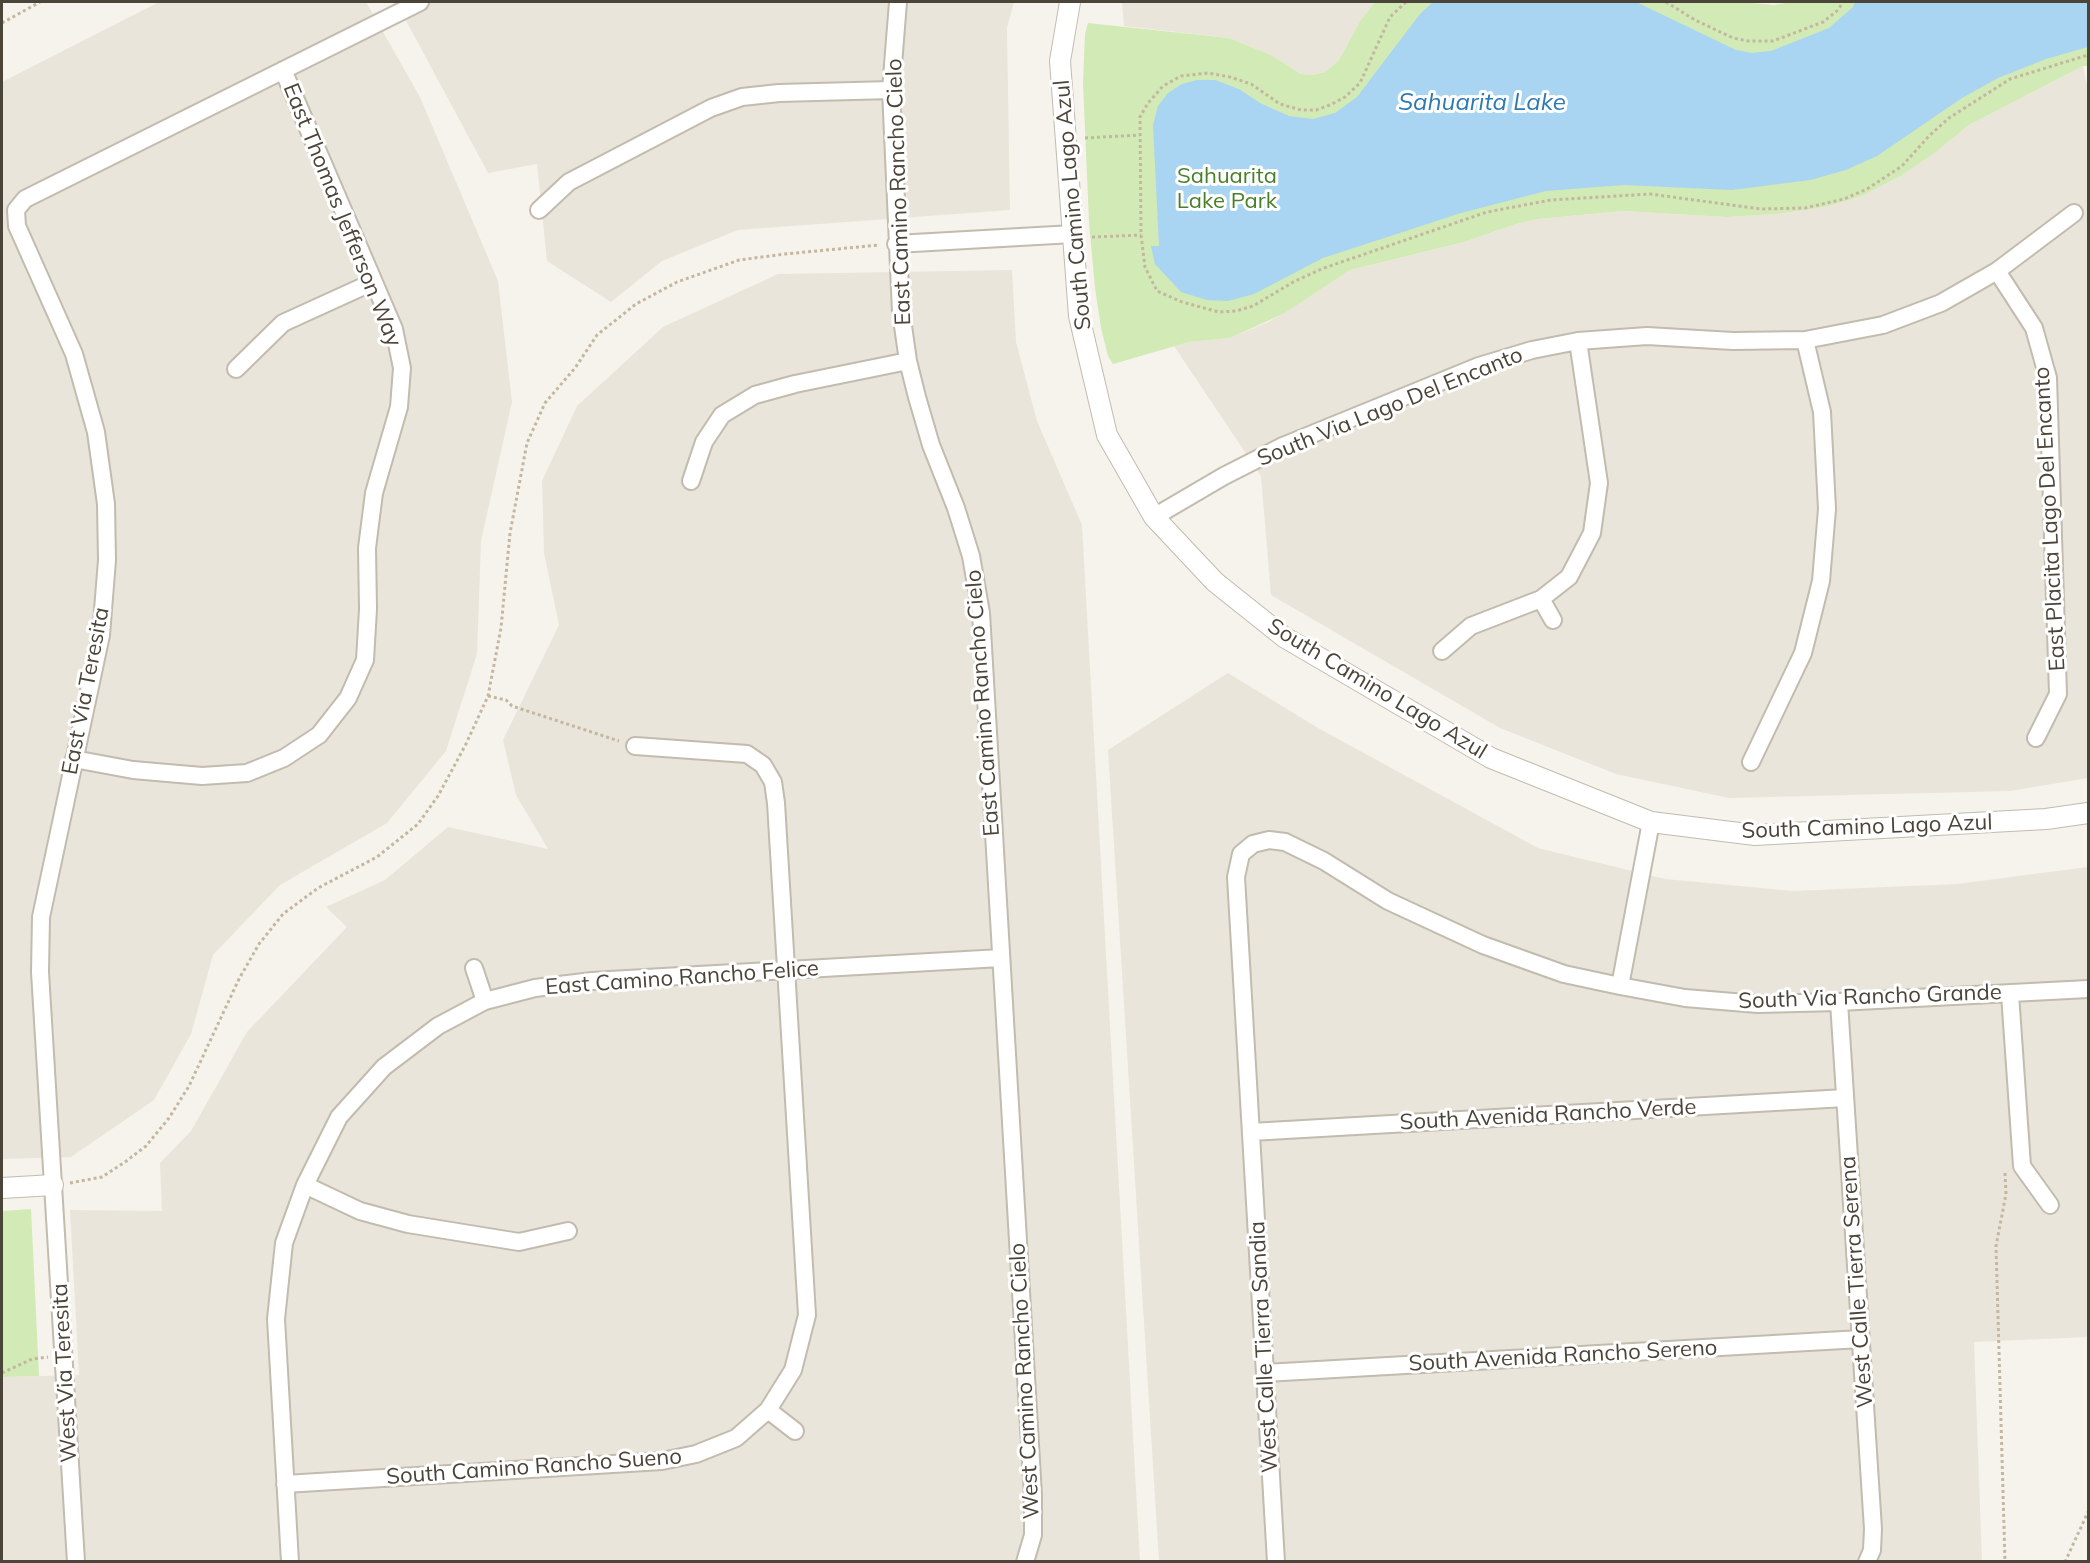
<!DOCTYPE html>
<style>
body{margin:0}
#map{position:relative;width:2090px;height:1563px;overflow:hidden;background:#f6f3ec;font-family:Mulish,sans-serif}
canvas{display:block}
.frame{position:absolute;inset:0;border:3px solid #4b4439;pointer-events:none}
</style>
<div id="map">
<canvas width="2090" height="1563"></canvas>
<div class="frame"></div>
</div>
<script>
const ctx = document.querySelector('canvas').getContext('2d');
ctx.lineJoin = 'round';
function fill(path, color) { ctx.fillStyle = color; ctx.fill(path, 'evenodd'); }
const poly = rows => new Path2D(rows.map(r => 'M' + r).join(''));
function stroke(path, color, width, dash) { ctx.strokeStyle = color; ctx.lineWidth = width; ctx.lineCap = dash ? 'butt' : 'round'; ctx.setLineDash(dash || []); ctx.stroke(path); }
function drawText(font, color, halo, rows, align = 'center') {
  ctx.font = font + ' Mulish,sans-serif'; ctx.lineWidth = 6; ctx.setLineDash([]); ctx.textBaseline = 'middle'; ctx.strokeStyle = halo; ctx.fillStyle = color; for (const [text, x, y, turn = 0] of rows) {
    ctx.save(); ctx.translate(x, y); ctx.rotate((+turn || 0) * Math.PI / 180); ctx.textAlign = isNaN(turn) ? turn : align; if (halo) ctx.strokeText(text, 0, 0); ctx.fillText(text, 0, 0); ctx.restore();
  }
}
const residential = poly([
 [159,2,366,2,420,97,498,281,512,402,481,541,477,654,446,751,387,823,280,885,213,955,191,1034,154,1100,71,1157,2,1159,2,82],
 [396,2,1014,2,1007,28,1010,210,738,230,662,261,611,302,547,261,537,164,488,173],
 [1122,2,1375,2,1360,21,1339,60,1325,72,1312,75,1301,74,1271,55,1229,38,1124,26],
 [2083,66,2088,90,2088,778,2010,791,1729,798,1616,774,1500,728,1271,595,1261,476,1174,346,1189,342,1230,338,1268,322,1285,313,1350,270,1464,242,1516,224,1538,219,1623,211,1726,217,1778,214,1825,207,1862,196,1901,176,1936,152,1969,125],
 [1012,270,1016,342,1037,421,1082,525,1140,1561,2,1561,2,1377,79,1375,70,1210,162,1211,160,1163,191,1131,247,1032,347,927,326,907,385,880,448,827,548,849,516,795,503,740,559,625,544,553,542,481,577,406,663,327,778,274],
 [1228,673,1318,728,1538,848,1665,879,1793,891,1957,884,2088,867,2088,1337,1974,1342,1982,1561,1159,1561,1108,750]
]);
const green = poly([
 [1375,2,1740,2,1774,5,1791,2,2088,2,2088,66,2083,66,1969,125,1936,152,1901,176,1862,196,1825,207,1778,214,1726,217,1623,211,1538,219,1516,224,1464,242,1350,270,1285,313,1230,338,1189,342,1113,364,1108,356,1101,328,1095,288,1089,222,1083,83,1085,34,1088,23,1229,38,1271,55,1301,74,1312,75,1325,72,1339,60,1360,21],
 [31,1209,39,1376,2,1377,2,1211]
]);
const water = poly([
 [1433,2,1636,2,1736,50,1752,53,1771,51,1829,28,1853,7,1855,2,2088,2,2088,47,2046,59,1998,78,1962,98,1877,156,1846,170,1810,180,1732,190,1624,185,1546,191,1461,213,1323,258,1254,294,1228,301,1207,300,1181,292,1155,264,1151,246,1159,246,1153,125,1158,106,1168,93,1182,84,1197,80,1215,80,1239,89,1260,103,1289,116,1313,119,1335,113,1357,97,1420,14]
]);
const path = poly([
 [1406,2,1390,17,1360,83,1345,97,1330,105,1316,110,1301,110,1280,104,1251,84,1230,77,1208,73,1181,76,1163,86,1148,103,1140,117,1141,235,1145,267,1157,291,1182,302,1219,312,1236,311,1253,306,1295,281,1324,268,1487,212,1551,200,1650,194,1761,209,1805,208,1844,199,1867,189,1902,166,1929,136,1949,118,2010,79,2088,55],
 [1666,2,1695,20,1733,38,1748,41,1773,41,1823,22,1838,10,1843,2],
 [2,23,40,2],
 [1085,138,1140,135],
 [1092,237,1141,235],
 [488,696,506,700,512,706,619,741],
 [2005,1173,2006,1194,1996,1246,2005,1562],
 [70,1183,102,1177,125,1162,146,1146,169,1118,189,1086,239,979,259,944,283,914,318,888,377,857,418,824,438,796,466,744,488,696,501,628,510,533,527,443,545,403,575,368,597,335,636,304,677,282,739,260,785,254,879,245],
 [2,1373,32,1359,48,1357],
 [2065,1562,2088,1512]
]);
const minor = poly([
 [898,2,891,90,901,312,908,361,917,397,931,445,956,508,971,556,981,613,1033,1495,1033,1535,1025,1562],
 [539,210,569,182,711,108,742,97,779,93,891,90],
 [896,244,1073,234],
 [1997,271,2034,328,2048,378,2058,694,2036,738],
 [236,369,283,323,373,282],
 [691,481,704,442,722,415,755,395,795,384,908,361],
 [1154,517,1224,476,1283,446,1479,366,1532,350,1578,341,1647,336,1733,341,1805,340,1883,325,1941,303,1997,271,2074,213],
 [1541,599,1553,620],
 [1442,651,1471,626,1541,599,1569,577,1592,533,1599,483,1578,341],
 [74,759,133,770,202,776,247,773,284,758,319,735,348,698,365,660,368,609,367,548,374,493,399,407,402,368,394,329,283,70],
 [1751,762,1803,653,1821,581,1827,509,1822,412,1805,340],
 [474,968,485,1001],
 [1620,986,1651,822],
 [2010,994,2022,1166,2050,1205],
 [1839,1002,1873,1529,1872,1550,1867,1562],
 [1251,1132,1845,1098],
 [305,1185,360,1211,408,1224,519,1242,568,1231],
 [1265,1373,1861,1339],
 [768,1410,795,1431],
 [285,1484,662,1461,696,1454,736,1438,768,1410,793,1370,807,1315,776,803,773,782,763,765,747,754,635,746],
 [76,1562,40,972,41,917,101,635,107,560,106,504,96,432,74,354,17,226,16,210,25,199,420,2],
 [290,1562,276,1319,284,1243,305,1185,339,1117,384,1067,438,1026,485,1001,535,988,592,981,1001,958],
 [1276,1562,1236,877,1241,854,1253,844,1269,840,1285,842,1324,861,1388,901,1483,945,1564,974,1620,986,1685,998,1758,1004,1839,1002,2088,989]
]);
const tertiary = poly([
 [1070,2,1060,61,1079,316,1107,435,1154,517,1215,582,1284,637,1491,758,1651,822,1755,835,2046,819,2088,813],
 [2,1188,53,1185]
]);
const parkNames = [
 ["Sahuarita",1227,176],
 ["Lake Park",1227,201]
];
const streetNames = [
 ["East Camino Rancho Cielo",899,192,-92],
 ["South Camino Lago Azul",1073,205,-95],
 ["East Thomas Jefferson Way",342,215,68],
 ["South Via Lago Del Encanto",1390,407,-22],
 ["East Placita Lago Del Encanto",2050,519,-93],
 ["South Camino Lago Azul",1377,689,31],
 ["East Via Teresita",86,691,-79],
 ["East Camino Rancho Cielo",983,703,-94],
 ["South Camino Lago Azul",1867,827,-2],
 ["East Camino Rancho Felice",682,978,-4],
 ["South Via Rancho Grande",1870,997,-2],
 ["South Avenida Rancho Verde",1548,1115,-3],
 ["West Calle Tierra Serena",1857,1282,-94],
 ["West Calle Tierra Sandia",1264,1347,-93],
 ["South Avenida Rancho Sereno",1563,1356,-3],
 ["West Via Teresita",65,1373,-93],
 ["West Camino Rancho Cielo",1025,1381,-93],
 ["South Camino Rancho Sueno",534,1467,-4]
];
const waterNames = [
 ["Sahuarita Lake",1482,103]
];
fill(residential, '#eae5da');
fill(green, '#d2eab5');
fill(water, '#a9d4f2');
stroke(minor, '#c2bbae', 20);
stroke(tertiary, '#c2bbae', 22);
stroke(path, '#c4b79f', 3, [3, 3]);
stroke(minor, '#fff', 16);
stroke(tertiary, '#fff', 20);
drawText('22px', '#4a7f2a', '#fff', parkNames);
drawText('22px', '#4b4439', '#fff', streetNames);
drawText('italic 24px', '#2e7ab2', '#fff', waterNames);
</script>
